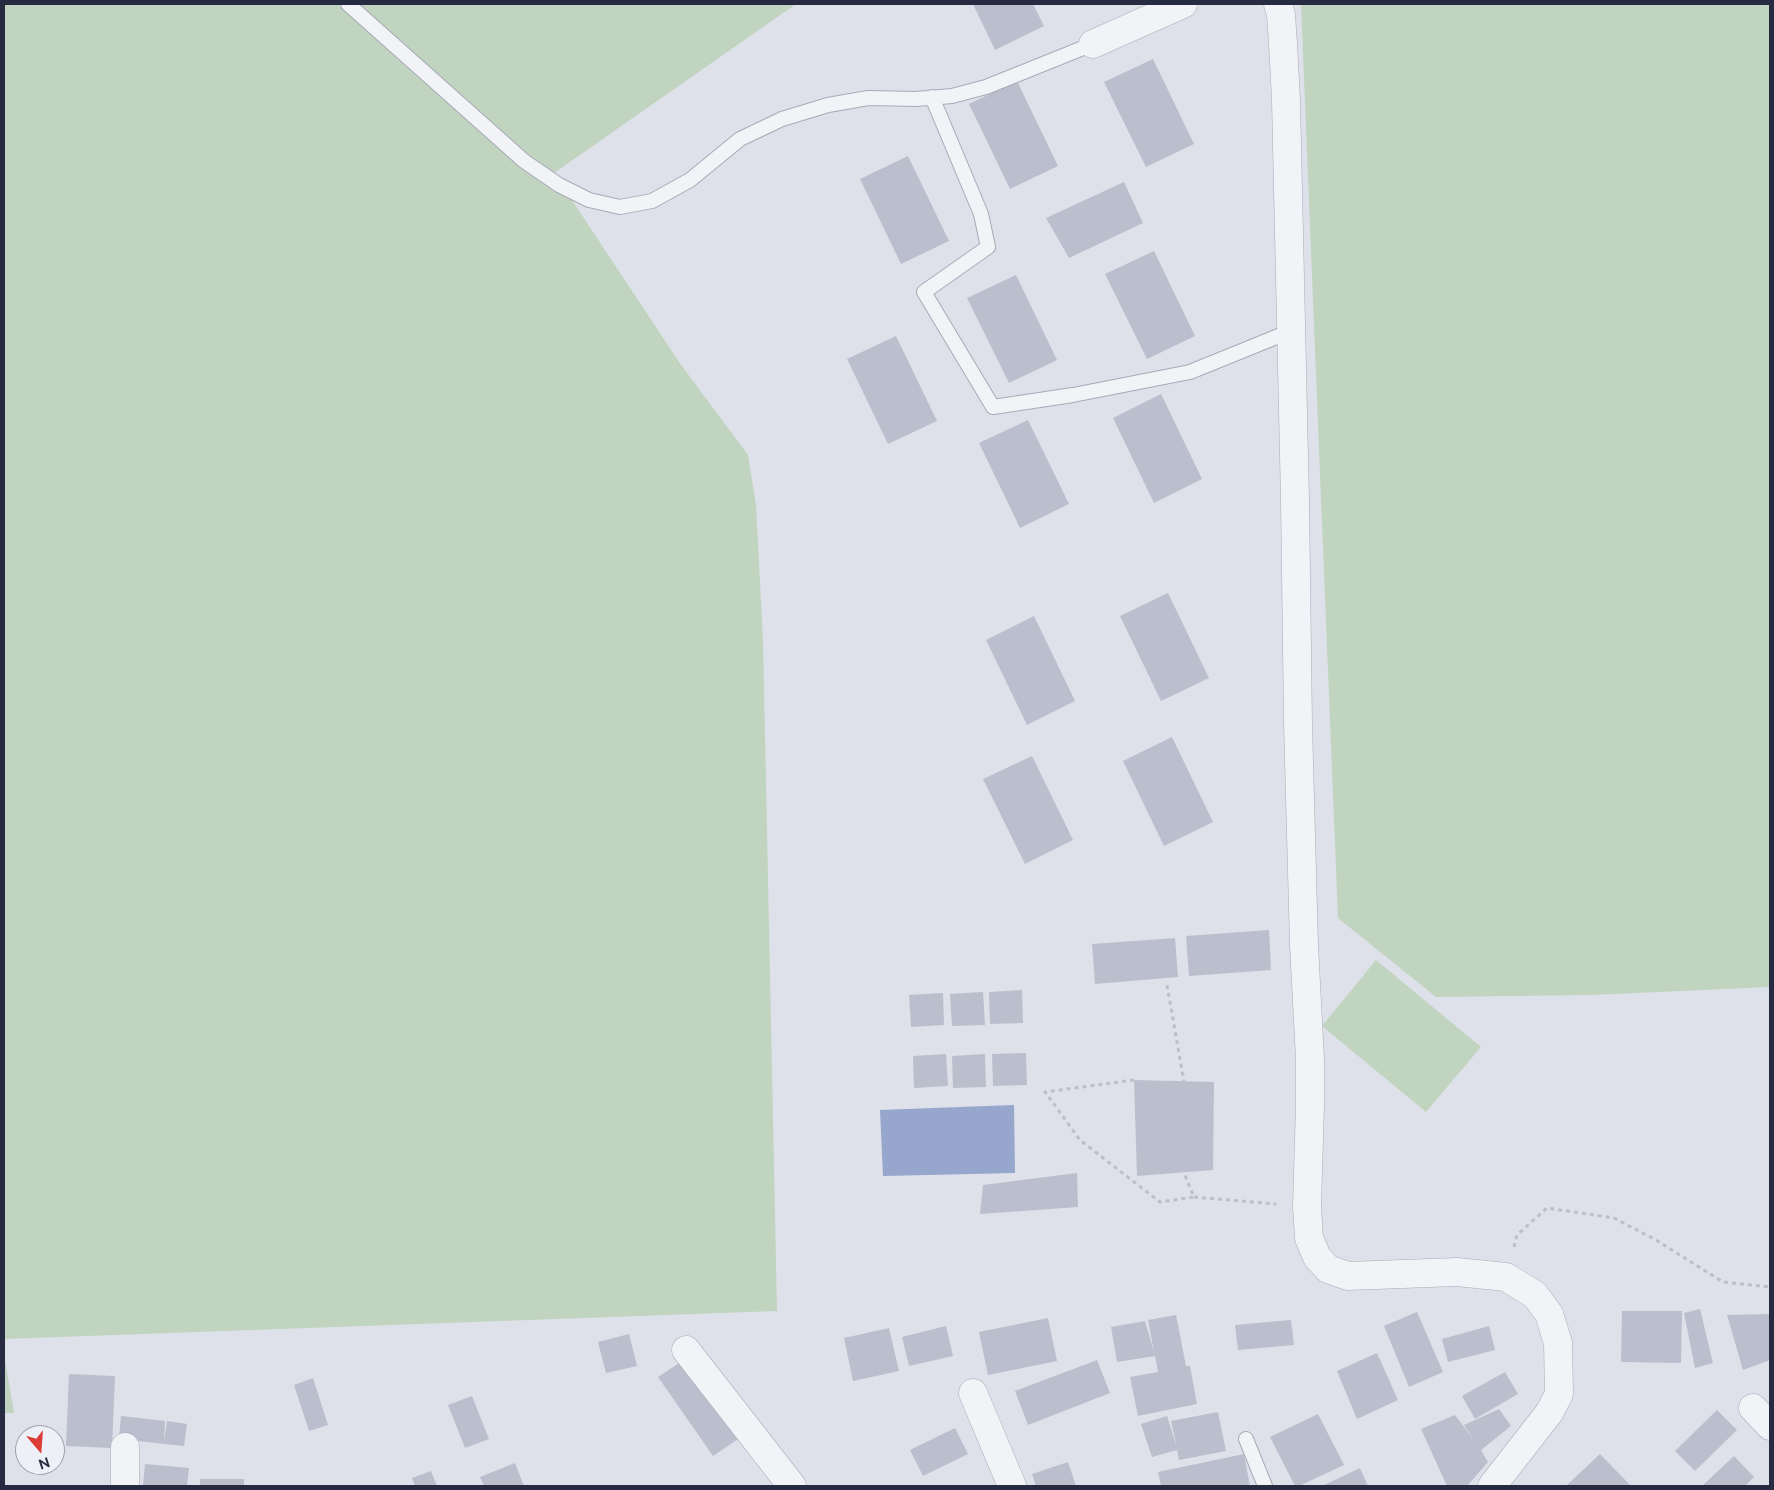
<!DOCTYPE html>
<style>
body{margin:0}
#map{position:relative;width:1774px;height:1490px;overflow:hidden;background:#dee1e9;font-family:Raleway,sans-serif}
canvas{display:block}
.frame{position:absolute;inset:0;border:5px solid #262b42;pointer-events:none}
.north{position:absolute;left:15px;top:1425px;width:50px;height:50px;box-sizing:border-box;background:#eef0f7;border:1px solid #9ea1af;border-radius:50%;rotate:162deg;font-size:14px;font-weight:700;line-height:20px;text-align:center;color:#262b42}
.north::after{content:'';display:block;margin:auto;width:18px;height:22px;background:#dc3c36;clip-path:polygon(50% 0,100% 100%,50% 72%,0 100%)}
</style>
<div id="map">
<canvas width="1774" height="1490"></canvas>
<div class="frame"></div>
<div class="north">N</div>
</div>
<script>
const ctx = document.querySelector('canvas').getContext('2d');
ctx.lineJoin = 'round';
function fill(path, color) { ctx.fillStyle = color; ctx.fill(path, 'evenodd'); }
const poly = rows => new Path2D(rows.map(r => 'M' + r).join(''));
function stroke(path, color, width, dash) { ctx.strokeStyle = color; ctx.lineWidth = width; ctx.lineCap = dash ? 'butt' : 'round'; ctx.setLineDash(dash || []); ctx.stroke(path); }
const green = poly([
 [4,4,796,4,554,173,679,362,748,455,756,505,763,640,777,1311,4,1339],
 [1301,4,1770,4,1770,987,1591,995,1436,997,1338,918],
 [1376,960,1481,1047,1426,1112,1322,1026],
 [4,1354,14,1413,4,1413]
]);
const water = poly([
 [1014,1105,1015,1173,883,1176,880,1110]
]);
const building = poly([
 [973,4,1033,4,1044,26,995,50],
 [1153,59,1194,144,1146,167,1104,82],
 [1017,81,1058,166,1010,189,969,104],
 [908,156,949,241,901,264,860,179],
 [1124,182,1143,223,1069,258,1046,218],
 [1154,251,1195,336,1147,359,1105,274],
 [1016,275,1057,360,1009,383,967,298],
 [896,336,937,421,888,444,847,359],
 [1161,394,1202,479,1154,503,1113,418],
 [1028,420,1069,504,1020,528,979,443],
 [1168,593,1209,678,1161,701,1120,616],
 [1034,616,1075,701,1027,725,986,640],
 [1172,737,1213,822,1164,846,1123,761],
 [1032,756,1073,840,1025,864,983,779],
 [1269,930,1271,970,1189,976,1186,936],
 [1175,938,1178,977,1095,984,1092,944],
 [1022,990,1023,1023,990,1024,989,992],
 [983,992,985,1025,952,1026,950,994],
 [943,993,944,1025,911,1027,909,995],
 [1026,1053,1027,1085,993,1086,992,1054],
 [946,1054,948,1086,914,1088,913,1056],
 [985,1054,986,1087,953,1088,952,1056],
 [1134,1080,1214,1082,1213,1170,1137,1176],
 [1077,1173,1078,1207,980,1214,983,1185],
 [1700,1309,1713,1363,1695,1368,1684,1313],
 [1622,1311,1682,1311,1681,1363,1621,1362],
 [1417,1312,1443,1372,1409,1387,1384,1326],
 [1770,1314,1770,1360,1743,1370,1727,1315],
 [1176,1315,1186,1366,1190,1366,1197,1404,1138,1416,1130,1377,1158,1372,1155,1356,1117,1362,1111,1327,1145,1321,1154,1352,1148,1320],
 [1048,1318,1057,1361,988,1375,979,1332],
 [1291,1320,1294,1345,1238,1350,1235,1325],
 [946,1326,953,1356,909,1366,902,1337],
 [1489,1326,1495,1350,1448,1362,1442,1339],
 [889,1328,899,1371,853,1381,844,1338],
 [629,1334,637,1366,606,1373,598,1342],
 [1377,1353,1398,1400,1357,1419,1337,1371],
 [687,1358,741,1437,713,1456,658,1377],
 [1097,1360,1110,1393,1028,1425,1015,1391],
 [1505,1372,1518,1394,1475,1419,1462,1396],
 [69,1374,115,1376,112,1448,66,1446],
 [313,1378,328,1425,309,1431,294,1385],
 [472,1396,489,1439,465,1448,448,1405],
 [1499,1409,1511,1426,1481,1450,1488,1462,1467,1486,1447,1486,1421,1429,1455,1415,1474,1440,1464,1425],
 [1717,1410,1737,1430,1695,1471,1675,1451],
 [1218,1412,1226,1451,1179,1460,1177,1450,1152,1457,1141,1424,1167,1416,1177,1448,1171,1421],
 [1318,1414,1344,1465,1299,1486,1295,1486,1270,1437],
 [121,1416,165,1421,164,1442,167,1421,187,1424,184,1446,119,1439],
 [955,1428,968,1454,923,1476,910,1450],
 [1244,1454,1250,1486,1161,1486,1158,1472],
 [1600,1454,1631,1486,1568,1486,1567,1485],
 [1734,1456,1754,1477,1745,1486,1702,1486],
 [1068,1462,1076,1486,1036,1486,1032,1474],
 [515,1463,524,1486,484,1486,480,1477],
 [145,1464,189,1468,187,1486,143,1486],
 [1360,1468,1368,1486,1322,1486],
 [431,1471,437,1486,415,1486,412,1478],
 [200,1479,244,1479,244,1486,200,1486]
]);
const path = poly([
 [1167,985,1184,1082],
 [1134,1080,1045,1092,1080,1140,1160,1202,1194,1197,1184,1173],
 [1194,1197,1276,1204],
 [1514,1247,1517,1235,1547,1208,1614,1218,1656,1240,1723,1282,1770,1287]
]);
const service = poly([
 [348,4,524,161,559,185,589,200,620,207,652,201,690,180,740,139,782,119,828,105,868,98,916,99,952,96,986,87,1093,44],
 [932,97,981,214,988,247,924,292,993,407,1073,395,1190,372,1291,331],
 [1246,1439,1265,1486]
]);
const minor = poly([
 [1278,4,1281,15,1283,43,1286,100,1295,500,1298,724,1304,945,1310,1059,1310,1104,1307,1207,1309,1238,1317,1257,1328,1269,1348,1276,1457,1272,1506,1277,1535,1295,1549,1314,1558,1343,1559,1394,1549,1413,1492,1486],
 [1093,44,1183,4],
 [686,1350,792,1486],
 [973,1393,1012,1486],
 [1753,1408,1770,1426],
 [125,1486,125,1447]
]);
fill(green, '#c0d4bf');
fill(water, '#96a6cd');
fill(building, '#bbbecd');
stroke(service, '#a7aab7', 16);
stroke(minor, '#a7aab7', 29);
stroke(path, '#bdbfc8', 3, [4, 4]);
stroke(service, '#f2f3f7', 14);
stroke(minor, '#f2f3f7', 28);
</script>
